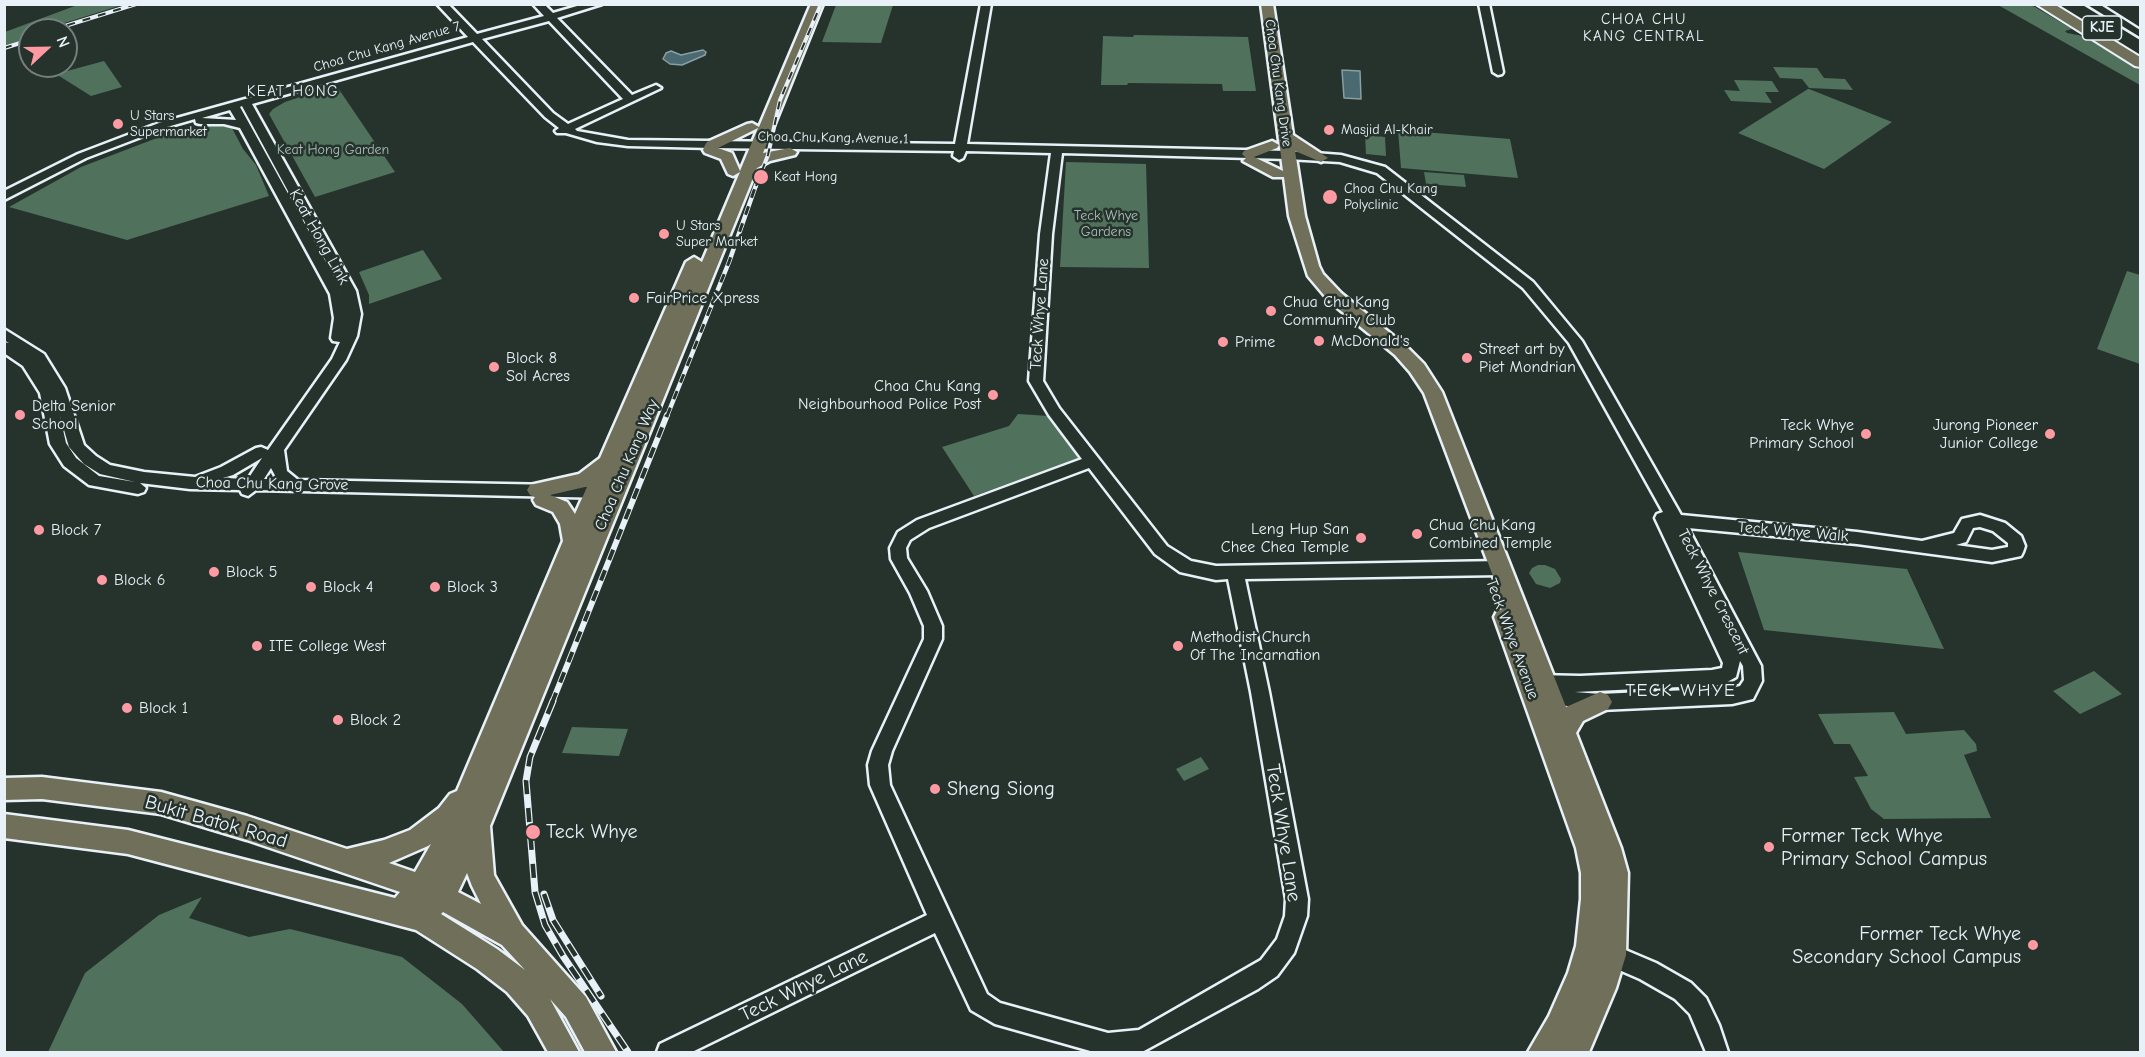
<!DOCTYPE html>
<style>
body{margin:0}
#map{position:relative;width:2145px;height:1057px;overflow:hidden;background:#26332d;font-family:"Comic Neue",sans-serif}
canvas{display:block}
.frame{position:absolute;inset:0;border:6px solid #e8f1f8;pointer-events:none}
.north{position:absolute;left:18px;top:18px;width:60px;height:60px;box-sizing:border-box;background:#26332d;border:2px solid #747f7e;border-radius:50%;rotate:68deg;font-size:16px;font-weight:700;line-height:24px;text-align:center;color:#e8f1f8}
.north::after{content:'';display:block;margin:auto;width:21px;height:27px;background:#ff9aa2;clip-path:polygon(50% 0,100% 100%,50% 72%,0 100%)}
</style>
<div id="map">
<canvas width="2145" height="1057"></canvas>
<div class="frame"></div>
<div class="north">N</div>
</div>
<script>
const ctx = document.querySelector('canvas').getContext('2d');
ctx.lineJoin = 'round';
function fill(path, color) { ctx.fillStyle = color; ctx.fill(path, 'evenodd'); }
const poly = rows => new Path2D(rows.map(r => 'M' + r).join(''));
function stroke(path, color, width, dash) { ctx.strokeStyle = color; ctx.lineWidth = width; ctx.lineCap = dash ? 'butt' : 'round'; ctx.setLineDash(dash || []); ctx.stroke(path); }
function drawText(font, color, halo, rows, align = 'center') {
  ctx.font = font + ' "Comic Neue",sans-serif'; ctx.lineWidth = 5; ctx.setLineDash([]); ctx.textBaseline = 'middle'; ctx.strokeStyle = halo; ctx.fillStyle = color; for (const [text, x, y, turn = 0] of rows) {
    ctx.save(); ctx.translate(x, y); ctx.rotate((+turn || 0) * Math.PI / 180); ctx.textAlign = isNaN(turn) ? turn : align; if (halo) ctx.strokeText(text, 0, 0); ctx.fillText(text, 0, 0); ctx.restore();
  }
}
const green = poly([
 [80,4,122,5,42,30,30,30,30,42,5,50,5,32],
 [836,5,893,5,881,43,822,42],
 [1998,5,2030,5,2035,7,2072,29,2065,31,2067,33,2083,36,2140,70,2140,85],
 [1134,35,1248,37,1256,91,1223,91,1222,84,1128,83,1127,85,1101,85,1103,36,1133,37],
 [104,61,122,87,91,96,56,74],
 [1773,67,1817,68,1824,78,1845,79,1853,90,1809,88,1802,79,1780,78],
 [1734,80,1772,81,1779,92,1765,92,1772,103,1731,101,1724,90,1740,91],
 [336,85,395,172,315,197,269,114,273,109,285,102],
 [1808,89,1809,89,1892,122,1824,169,1738,133],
 [213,123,226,125,232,128,243,149,256,165,269,196,127,240,9,207,81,167,170,133],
 [1398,130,1510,139,1518,178,1401,168],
 [1365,135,1385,137,1386,156,1366,154],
 [1066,162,1146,164,1149,268,1060,267],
 [1424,172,1464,175,1466,187,1426,184],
 [423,250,442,279,369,304,369,295,359,272],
 [2127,271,2140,275,2140,364,2097,349],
 [1018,414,1064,417,1091,454,974,496,942,447,1009,426],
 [1738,552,1907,569,1944,649,1764,630],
 [1538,565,1545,565,1555,569,1561,579,1560,583,1550,588,1536,584,1529,573,1532,568],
 [2094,671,2122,694,2080,714,2053,691],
 [1894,712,1906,734,1964,730,1976,744,1977,751,1964,755,1991,818,1884,819,1871,809,1854,777,1868,776,1850,744,1834,744,1818,714],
 [572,727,628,729,619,756,562,753],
 [1201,757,1209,769,1184,781,1176,769],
 [202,897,189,918,249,937,290,929,402,957,462,1004,504,1052,48,1052,85,973,159,915]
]);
const water = poly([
 [703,50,706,52,705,55,682,65,670,64,663,59,666,53,671,51,681,55,703,50],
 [1342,70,1360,71,1361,99,1344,98,1342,70]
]);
const minor = poly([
 [437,4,448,4,477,34,544,16,533,4,544,4,553,13,584,4,602,4,557,18,632,95,656,85,661,88,575,129,577,131,628,140,955,144,981,4,991,4,967,144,1288,151,1341,155,1385,167,1533,282,1582,341,1681,515,1857,532,1922,541,1954,533,1962,519,1980,515,2005,523,2021,536,2025,546,2023,552,2021,556,1992,562,1857,544,1688,528,1761,666,1762,681,1753,699,1732,704,1600,710,1534,702,1532,696,1535,690,1530,688,1528,683,1530,678,1537,675,1580,676,1712,670,1722,668,1723,663,1655,518,1657,514,1663,512,1569,343,1523,288,1377,173,1340,162,1288,159,1062,153,1052,234,1043,381,1059,408,1167,546,1191,561,1216,566,1501,561,1507,563,1510,568,1507,573,1501,575,1245,579,1269,692,1308,899,1307,916,1294,953,1277,976,1258,989,1142,1052,1094,1052,995,1024,971,1010,935,933,692,1052,657,1052,660,1044,927,915,870,785,868,765,872,751,924,639,924,626,910,593,891,559,890,548,898,532,917,520,1082,459,1049,415,1029,381,1040,234,1051,153,966,151,963,158,959,160,953,156,954,151,712,148,628,146,597,142,566,133,557,133,555,131,559,128,545,117,473,42,252,104,356,291,361,314,357,336,346,360,284,450,287,471,298,480,607,486,613,488,615,492,613,496,607,498,256,490,248,496,242,494,240,490,190,489,140,483,146,488,144,492,138,494,89,485,64,466,50,444,40,393,23,366,4,353,4,342,9,343,4,340,4,329,44,354,65,388,84,445,96,456,110,465,144,472,195,477,221,467,256,448,261,447,268,450,332,359,340,342,333,341,331,338,334,318,330,294,240,128,224,124,200,124,196,123,195,119,167,127,86,158,4,200,4,191,78,154,159,123,468,37,437,4],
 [549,21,623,99,568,124,553,113,482,39,549,21],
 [242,106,342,291,240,107,242,106],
 [230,110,236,120,202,118,230,110],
 [60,416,69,447,84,464,100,474,135,482,99,476,76,458,66,443,60,416],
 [262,458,248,479,223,478,233,475,262,458],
 [271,468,277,479,264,479,271,468],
 [1089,468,1155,554,1180,572,1216,580,1228,579,1251,692,1286,899,1285,916,1277,939,1261,960,1139,1030,1108,1033,1000,1003,987,994,890,785,888,765,892,751,942,639,942,626,927,591,907,558,906,548,910,540,929,528,1089,468],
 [1980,527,1993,531,2008,543,2008,547,1992,550,1956,545,1966,542,1973,528,1980,527],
 [1740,661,1743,666,1744,680,1740,686,1732,688,1600,694,1575,692,1722,685,1736,677,1740,661],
 [1479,4,1489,4,1503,72,1502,74,1498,75,1493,72,1479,4],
 [2086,4,2099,4,2140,30,2140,37,2086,4],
 [1604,941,1656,963,1691,983,1706,998,1719,1025,1728,1052,1706,1052,1690,1014,1675,999,1640,979,1596,960,1593,952,1596,944,1604,941]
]);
const major = poly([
 [811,4,823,4,763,153,790,148,797,152,795,155,770,161,757,168,490,826,494,875,522,925,586,997,616,1052,585,1052,566,1017,550,999,579,1052,548,1052,528,1016,507,992,477,969,416,930,128,854,4,838,4,814,128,830,395,898,400,892,247,840,161,814,42,799,4,800,4,778,42,777,161,792,247,816,347,849,384,840,410,830,439,808,450,794,457,791,563,541,560,524,553,512,536,505,533,500,535,497,530,495,527,490,530,485,579,474,600,458,686,262,694,257,702,262,740,172,733,176,728,174,721,159,705,153,703,150,705,145,707,142,747,124,752,123,759,127,811,4],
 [758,128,740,171,732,153,718,148,758,128],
 [585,487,587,487,575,514,567,502,550,495,585,487],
 [431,844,415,872,389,863,428,846,431,844],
 [467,873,472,886,481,904,458,892,467,873],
 [443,912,502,945,525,970,497,949,441,914,443,912],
 [1261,4,1273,4,1293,135,1328,158,1321,162,1295,151,1305,216,1319,266,1323,274,1341,293,1407,347,1424,364,1442,392,1566,707,1600,692,1608,695,1612,702,1608,709,1583,721,1576,733,1621,848,1628,873,1626,955,1616,988,1589,1052,1528,1052,1549,1016,1568,973,1576,946,1581,899,1581,873,1576,848,1494,617,1497,611,1505,608,1424,393,1410,372,1395,355,1329,301,1308,276,1289,216,1284,177,1273,177,1243,161,1246,158,1242,154,1244,151,1272,141,1279,145,1277,148,1254,157,1283,171,1261,4]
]);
const highway = poly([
 [2036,4,2054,4,2140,57,2140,67,2135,66,2036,4]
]);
const railFar3 = poly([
 [52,30,136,4],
 [4,48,30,40],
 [756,186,768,155,780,100,821,4]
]);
const railFar2 = poly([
 [667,416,729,262,756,185]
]);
const railFar1 = poly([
 [552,703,667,415]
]);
const rail = poly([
 [553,701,530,757,526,781,535,892,545,925,563,956,628,1052],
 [544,894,553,920,601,996]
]);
const markers = [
 [118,124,6,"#ff9aa2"],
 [1329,130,6,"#ff9aa2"],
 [761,177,8,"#ff9aa2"],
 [1330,197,8,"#ff9aa2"],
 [664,234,6,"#ff9aa2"],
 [634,298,6,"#ff9aa2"],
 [1271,311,6,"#ff9aa2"],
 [1319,341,6,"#ff9aa2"],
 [1223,342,6,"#ff9aa2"],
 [1467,358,6,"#ff9aa2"],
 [494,367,6,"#ff9aa2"],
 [993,395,6,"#ff9aa2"],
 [20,415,6,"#ff9aa2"],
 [1866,434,6,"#ff9aa2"],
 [2050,434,6,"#ff9aa2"],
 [39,530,6,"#ff9aa2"],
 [1417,534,6,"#ff9aa2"],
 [1361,538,6,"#ff9aa2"],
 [214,572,6,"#ff9aa2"],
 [102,580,6,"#ff9aa2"],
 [311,587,6,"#ff9aa2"],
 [435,587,6,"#ff9aa2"],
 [257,646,6,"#ff9aa2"],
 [1178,646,6,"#ff9aa2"],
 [127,708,6,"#ff9aa2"],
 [338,720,6,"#ff9aa2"],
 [935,789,6,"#ff9aa2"],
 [533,832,8,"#ff9aa2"],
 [1769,847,6,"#ff9aa2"],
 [2033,945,6,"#ff9aa2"]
];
const farStreetnames = [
 ["Choa Chu Kang Avenue 7",387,47,-16],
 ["Choa Chu Kang Drive",1278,83,82],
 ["Choa Chu Kang Avenue 1",833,138,1]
];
const farPoinames = [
 ["U Stars",130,116],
 ["Supermarket",130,132],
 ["Masjid Al-Khair",1341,130],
 ["Keat Hong",774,177],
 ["Choa Chu Kang",1344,189],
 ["Polyclinic",1344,205],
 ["U Stars",676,226],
 ["Super Market",676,242]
];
const farParknames = [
 ["Keat Hong Garden",333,150],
 ["Teck Whye",1106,216],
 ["Gardens",1106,232]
];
const farNeighbourhoodnames = [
 ["CHOA CHU",1644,20],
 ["KANG CENTRAL",1644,37],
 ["KEAT HONG",293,92]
];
const shields = [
 [2102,28,39]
];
const shieldNames = [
 ["KJE",2102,28]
];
const streetNames = [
 ["Keat Hong Link",319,237,61],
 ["Teck Whye Lane",1040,314,-86],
 ["Choa Chu Kang Way",627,465,-67],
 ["Choa Chu Kang Grove",272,484,1],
 ["Teck Whye Walk",1793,532,5],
 ["Teck Whye Crescent",1713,592,63],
 ["Teck Whye Avenue",1512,639,70]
];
const poiNames = [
 ["FairPrice Xpress",646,298],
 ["Chua Chu Kang",1283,302],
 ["Community Club",1283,320],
 ["McDonald's",1331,341],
 ["Prime",1235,342],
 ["Street art by",1479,349],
 ["Piet Mondrian",1479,367],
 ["Block 8",506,358],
 ["Sol Acres",506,376],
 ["Choa Chu Kang",981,386,"right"],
 ["Neighbourhood Police Post",981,404,"right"],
 ["Delta Senior",32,406],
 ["School",32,424],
 ["Teck Whye",1854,425,"right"],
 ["Primary School",1854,443,"right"],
 ["Jurong Pioneer",2038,425,"right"],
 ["Junior College",2038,443,"right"],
 ["Chua Chu Kang",1429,525],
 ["Combined Temple",1429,543],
 ["Leng Hup San",1349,529,"right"],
 ["Chee Chea Temple",1349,547,"right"],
 ["Block 7",51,530],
 ["Block 5",226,572],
 ["Block 6",114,580],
 ["Block 4",323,587],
 ["Block 3",447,587],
 ["Methodist Church",1190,637],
 ["Of The Incarnation",1190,655],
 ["ITE College West",269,646],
 ["Block 1",139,708],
 ["Block 2",350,720]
];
const neighbourhoodNames = [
 ["TECK WHYE",1681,691]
];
const nearPoinames = [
 ["Sheng Siong",947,789],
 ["Teck Whye",546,832],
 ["Former Teck Whye",1781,836],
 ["Primary School Campus",1781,859],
 ["Former Teck Whye",2021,934,"right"],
 ["Secondary School Campus",2021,957,"right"]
];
const nearStreetnames = [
 ["Bukit Batok Road",216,822,16],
 ["Teck Whye Lane",1283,833,81],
 ["Teck Whye Lane",804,986,-26]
];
fill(green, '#50715c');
fill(water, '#4a6970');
stroke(water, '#899fa6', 1.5);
stroke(minor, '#e8f1f8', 5);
stroke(major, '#e8f1f8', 5);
stroke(highway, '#e8f1f8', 4);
fill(minor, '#26332d');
fill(major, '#706f59');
fill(highway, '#706f59');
stroke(railFar3, '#e8f1f8', 4);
stroke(railFar2, '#e8f1f8', 4.5);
stroke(railFar1, '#e8f1f8', 6);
stroke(rail, '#e8f1f8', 7);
stroke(railFar3, '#26332d', 2, [8]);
stroke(railFar2, '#26332d', 3, [9]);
stroke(railFar1, '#26332d', 4, [11]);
stroke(rail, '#26332d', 4.5, [14]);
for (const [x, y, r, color] of markers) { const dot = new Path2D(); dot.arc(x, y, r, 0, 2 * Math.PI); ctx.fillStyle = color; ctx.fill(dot); stroke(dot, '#26332d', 2); }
drawText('14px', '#e8f1f8', '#26332d', farStreetnames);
drawText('14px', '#e8f1f8', '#26332d', farPoinames, 'left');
drawText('14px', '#abbeba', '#26332d', farParknames);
ctx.letterSpacing = '1.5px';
drawText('15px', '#e8f1f8', '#26332d', farNeighbourhoodnames);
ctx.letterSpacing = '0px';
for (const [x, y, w] of shields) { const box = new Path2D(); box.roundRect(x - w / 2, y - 12, w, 24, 4.5); ctx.fillStyle = '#26332d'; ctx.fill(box); stroke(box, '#e8f1f8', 1.5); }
drawText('bold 15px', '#e8f1f8', null, shieldNames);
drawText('16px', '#e8f1f8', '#26332d', streetNames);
drawText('16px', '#e8f1f8', '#26332d', poiNames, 'left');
ctx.letterSpacing = '1.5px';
drawText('18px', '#e8f1f8', '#26332d', neighbourhoodNames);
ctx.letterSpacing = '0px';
drawText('20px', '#e8f1f8', '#26332d', nearPoinames, 'left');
drawText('20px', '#e8f1f8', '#26332d', nearStreetnames);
</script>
